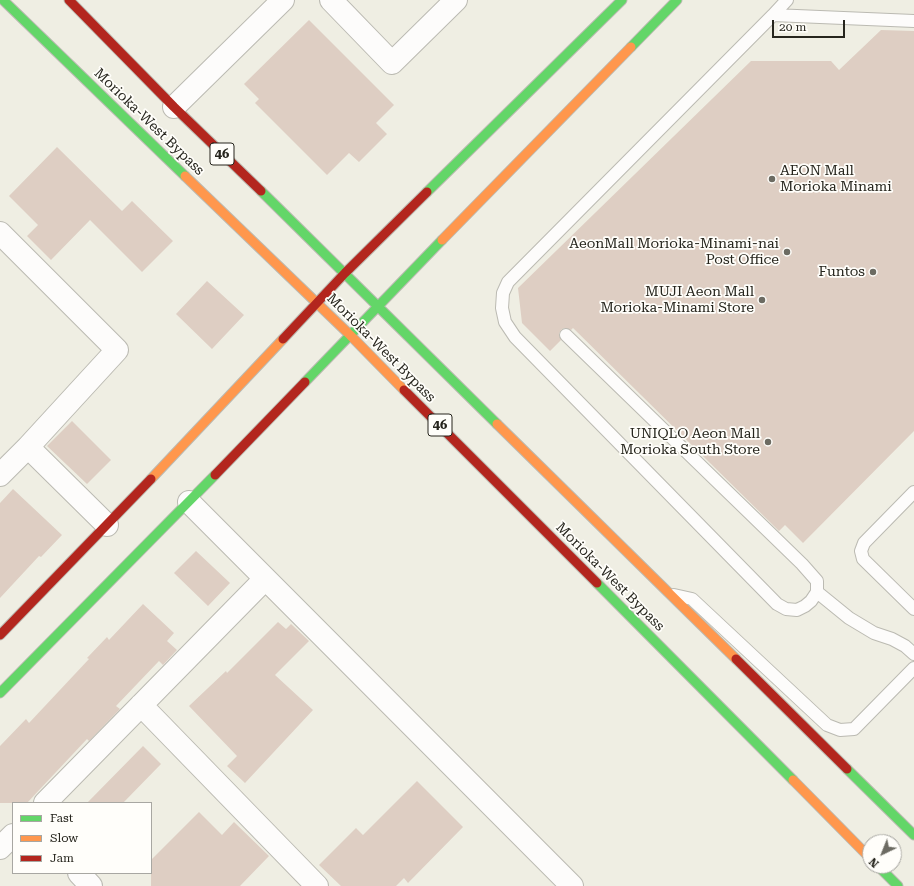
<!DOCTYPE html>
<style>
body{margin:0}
#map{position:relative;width:914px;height:886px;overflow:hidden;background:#efeee3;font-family:"Roboto Serif",serif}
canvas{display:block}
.legend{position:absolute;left:12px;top:802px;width:140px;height:72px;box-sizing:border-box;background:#fffefa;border:1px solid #a8a7a2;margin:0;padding:5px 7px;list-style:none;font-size:12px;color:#26251d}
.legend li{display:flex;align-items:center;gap:8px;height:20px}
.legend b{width:20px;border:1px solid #a8a7a2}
.north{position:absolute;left:862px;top:834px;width:40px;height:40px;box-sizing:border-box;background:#fffefa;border:1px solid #a8a7a2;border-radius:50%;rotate:223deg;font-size:11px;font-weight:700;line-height:16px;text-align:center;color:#26251d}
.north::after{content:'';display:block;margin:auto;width:14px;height:18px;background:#6c6b62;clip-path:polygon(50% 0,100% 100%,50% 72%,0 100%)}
.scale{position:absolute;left:772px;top:20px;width:73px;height:18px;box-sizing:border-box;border:2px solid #26251d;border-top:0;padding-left:5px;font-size:12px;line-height:14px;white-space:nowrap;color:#26251d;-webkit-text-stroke:3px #fffefa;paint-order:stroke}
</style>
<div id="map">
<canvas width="914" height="886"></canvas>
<ul class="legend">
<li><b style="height:5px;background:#63d668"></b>Fast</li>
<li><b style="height:5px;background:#ff974d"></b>Slow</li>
<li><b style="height:5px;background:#b3261e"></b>Jam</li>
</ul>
<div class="north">N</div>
<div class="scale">20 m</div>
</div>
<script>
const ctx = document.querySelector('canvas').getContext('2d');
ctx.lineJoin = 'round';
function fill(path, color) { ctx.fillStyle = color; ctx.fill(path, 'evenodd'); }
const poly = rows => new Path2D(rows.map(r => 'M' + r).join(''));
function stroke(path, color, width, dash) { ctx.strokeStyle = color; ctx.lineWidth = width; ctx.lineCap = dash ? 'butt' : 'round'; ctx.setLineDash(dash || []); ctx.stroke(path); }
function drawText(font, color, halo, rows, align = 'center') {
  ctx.font = font + ' "Roboto Serif",serif'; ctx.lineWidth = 3.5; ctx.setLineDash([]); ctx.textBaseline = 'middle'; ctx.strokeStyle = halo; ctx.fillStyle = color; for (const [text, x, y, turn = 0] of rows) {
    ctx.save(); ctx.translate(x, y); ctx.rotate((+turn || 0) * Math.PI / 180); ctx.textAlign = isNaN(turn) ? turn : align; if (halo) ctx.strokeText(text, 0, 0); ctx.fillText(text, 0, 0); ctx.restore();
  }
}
const building = poly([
 [309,20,394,105,376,123,387,134,359,162,349,153,327,175,255,103,259,99,244,84],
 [881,30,914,31,914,431,803,543,785,525,779,531,573,328,571,330,564,328,561,330,559,334,561,340,550,351,522,323,518,288,751,61,831,61,839,70],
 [57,147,122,211,132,201,173,241,142,272,90,220,51,260,27,236,38,225,9,196],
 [207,281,244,315,212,349,176,314],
 [72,421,111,460,87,484,47,446],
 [13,489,62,535,41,557,39,556,0,598,0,503],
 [196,551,230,583,208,606,174,573],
 [143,604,174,633,167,641,177,650,163,665,159,661,116,706,120,709,89,741,87,739,27,803,0,803,0,746,26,719,29,723,89,659,87,658,107,637,109,640],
 [278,622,286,629,291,624,309,641,275,675,313,710,245,783,227,766,237,756,189,706,226,671,227,673],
 [143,746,161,764,123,803,87,803],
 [417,781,463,827,408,883,404,878,396,886,341,886,319,865,356,828,363,835],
 [199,812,222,835,234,822,269,856,240,886,151,886,151,860]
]);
const lane = poly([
 [773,15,787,0],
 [566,335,802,564,817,581,817,592,811,601,805,606,797,610,786,609,777,604,515,337,505,322,502,308,503,293,508,282,773,15,914,21],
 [914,492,864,543,861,551,863,559,914,609],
 [817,592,849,618,874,633,892,639,905,646,914,654],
 [674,595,692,599,827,725,840,730,854,729,914,668]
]);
const street = poly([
 [331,0,392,63,456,0],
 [174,107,283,0],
 [0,233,117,350,28,447,107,525],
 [0,475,28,447],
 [189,502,572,886],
 [141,705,317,886],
 [45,803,265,579],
 [0,848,13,835],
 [79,873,91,886]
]);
const fast = poly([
 [3,0,185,176],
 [631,47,677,0],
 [261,191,497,424],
 [427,192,622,0],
 [305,382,442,240],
 [597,583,793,780],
 [0,693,215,475],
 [847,769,914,835],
 [878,866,898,886]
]);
const slow = poly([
 [185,176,350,335,404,390],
 [442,240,631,47],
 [497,424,736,659],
 [151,479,283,339],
 [793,780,870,858]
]);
const jam = poly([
 [69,0,174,107,261,191],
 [283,339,345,273,427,192],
 [404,390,597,583],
 [215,475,305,382],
 [0,635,151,479],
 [736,659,847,769]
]);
const markers = [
 [772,179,4,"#6c6b62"],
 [787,252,4,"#6c6b62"],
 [873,272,4,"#6c6b62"],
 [762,300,4,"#6c6b62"],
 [768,442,4,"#6c6b62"]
];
const shields = [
 [222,154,24],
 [440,425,24]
];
const shieldNames = [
 ["46",222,154],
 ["46",440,425]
];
const streetNames = [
 ["Morioka-West Bypass",149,122,44],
 ["Morioka-West Bypass",381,348,45],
 ["Morioka-West Bypass",610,577,45]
];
const poiNames = [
 ["AEON Mall",780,171,"left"],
 ["Morioka Minami",780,187,"left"],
 ["AeonMall Morioka-Minami-nai",779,244],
 ["Post Office",779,260],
 ["Funtos",865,272],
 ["MUJI Aeon Mall",754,292],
 ["Morioka-Minami Store",754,308],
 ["UNIQLO Aeon Mall",760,434],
 ["Morioka South Store",760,450]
];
fill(building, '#decec3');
stroke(lane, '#bbbab2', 14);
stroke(street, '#bbbab2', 24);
stroke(fast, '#bbbab2', 11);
stroke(slow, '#bbbab2', 11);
stroke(jam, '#bbbab2', 11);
stroke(lane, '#fdfcfb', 12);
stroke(street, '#fdfcfb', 22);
stroke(fast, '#63d668', 9);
stroke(slow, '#ff974d', 9);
stroke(jam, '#b3261e', 9);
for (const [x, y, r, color] of markers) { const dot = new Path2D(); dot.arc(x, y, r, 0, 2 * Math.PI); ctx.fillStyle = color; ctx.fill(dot); stroke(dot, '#fffefa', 1.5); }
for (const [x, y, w] of shields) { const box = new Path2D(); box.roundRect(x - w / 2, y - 11, w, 22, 3); ctx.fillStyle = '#fffefa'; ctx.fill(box); stroke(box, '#26251d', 1); }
drawText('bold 13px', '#26251d', null, shieldNames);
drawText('14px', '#26251d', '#fffefa', streetNames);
drawText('14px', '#26251d', '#fffefa', poiNames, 'right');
</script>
